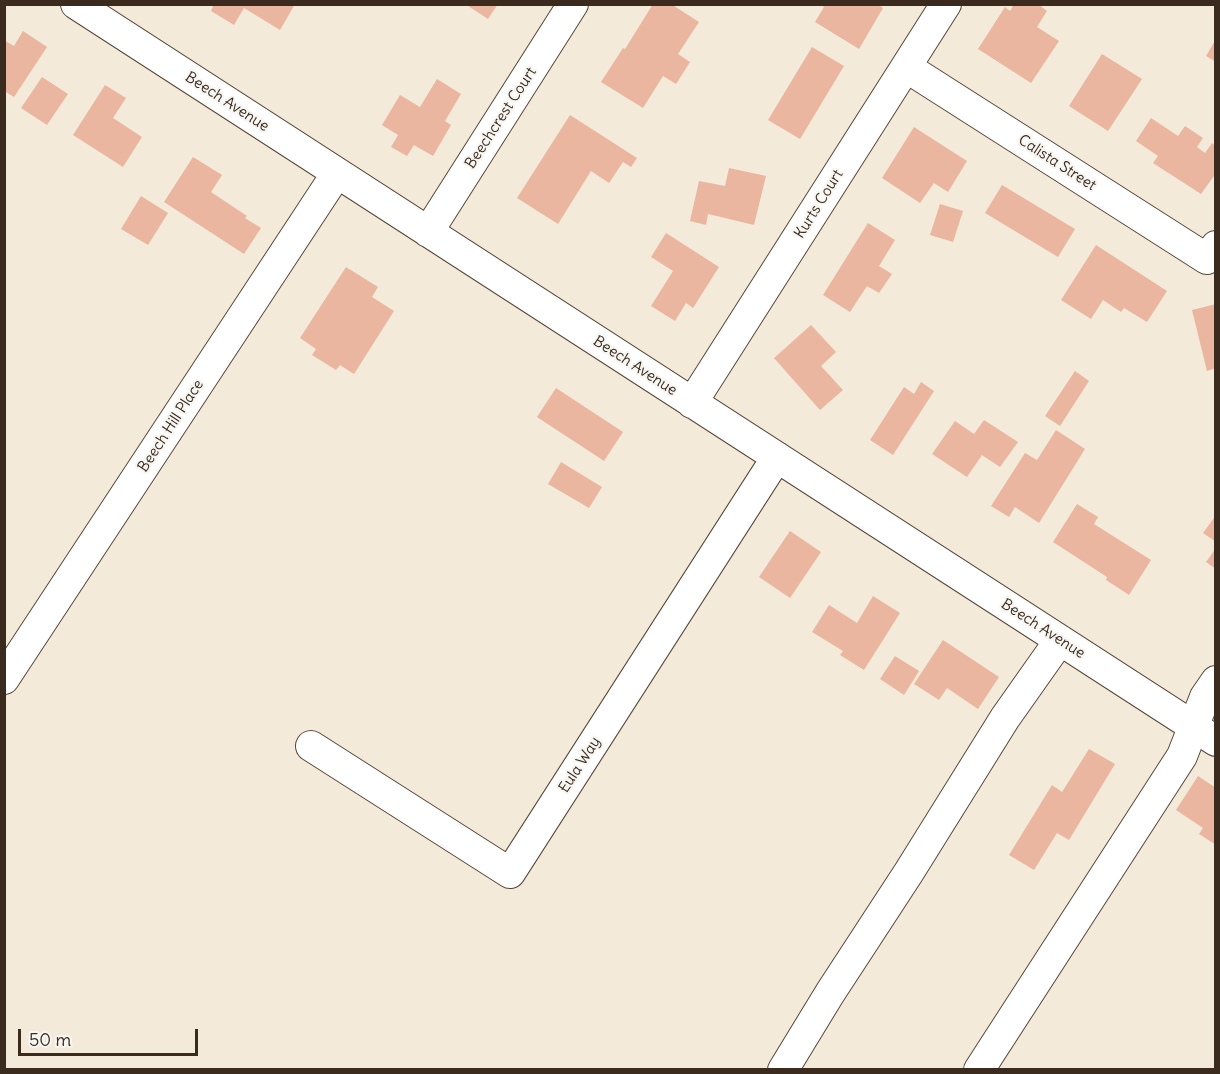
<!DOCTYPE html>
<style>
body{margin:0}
#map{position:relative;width:1220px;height:1074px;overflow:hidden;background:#f4ead9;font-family:Delius,sans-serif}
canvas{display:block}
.frame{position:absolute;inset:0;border:6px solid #3b2a1e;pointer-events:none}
.scale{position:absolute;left:18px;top:1029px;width:180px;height:27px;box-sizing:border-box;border:3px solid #3b2a1e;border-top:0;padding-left:8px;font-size:18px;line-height:21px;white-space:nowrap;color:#3b2a1e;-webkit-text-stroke:4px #f6f6f2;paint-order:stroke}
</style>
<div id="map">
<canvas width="1220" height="1074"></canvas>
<div class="frame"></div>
<div class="scale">50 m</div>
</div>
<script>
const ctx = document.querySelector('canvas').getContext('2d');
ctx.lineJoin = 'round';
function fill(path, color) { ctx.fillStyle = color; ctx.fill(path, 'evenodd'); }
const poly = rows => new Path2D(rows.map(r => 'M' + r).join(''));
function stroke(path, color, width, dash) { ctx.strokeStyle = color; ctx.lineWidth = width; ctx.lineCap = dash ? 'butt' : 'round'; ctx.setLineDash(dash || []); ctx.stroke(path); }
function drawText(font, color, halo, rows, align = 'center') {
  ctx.font = font + ' Delius,sans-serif'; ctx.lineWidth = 4.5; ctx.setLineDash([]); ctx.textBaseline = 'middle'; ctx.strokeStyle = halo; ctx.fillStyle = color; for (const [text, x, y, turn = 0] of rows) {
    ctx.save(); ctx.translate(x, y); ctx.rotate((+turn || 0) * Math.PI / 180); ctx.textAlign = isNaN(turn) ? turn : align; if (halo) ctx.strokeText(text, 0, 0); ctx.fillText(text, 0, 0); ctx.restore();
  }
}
const building = poly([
 [214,4,295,4,280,30,244,8,234,25,211,11],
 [465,4,498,4,488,19],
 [653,4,671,4,699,22,678,54,690,62,676,84,663,76,643,108,601,82,623,48,625,49],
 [820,4,877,4,883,8,859,49,815,22,824,7],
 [1014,4,1038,4,1047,11,1037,27,1059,41,1031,83,978,49,1005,7,1010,11],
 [23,31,47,47,14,97,4,91,4,40,14,46],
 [1216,39,1216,62,1206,56],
 [812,47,844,66,800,139,768,120],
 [1102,54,1142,79,1108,131,1069,106],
 [42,77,68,94,47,125,21,108],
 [437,79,461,94,445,121,451,125,433,156,414,145,407,156,391,147,398,135,382,125,400,95,420,107],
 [105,85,126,98,113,118,142,137,123,167,73,135],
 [570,115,637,158,631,167,623,162,609,183,591,171,558,224,517,198],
 [1151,118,1178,136,1185,126,1203,138,1197,147,1205,153,1212,143,1216,146,1216,173,1201,194,1153,163,1158,156,1136,141],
 [914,127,967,161,948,192,934,183,920,203,882,178],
 [193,157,222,175,211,192,247,216,245,218,261,228,244,254,164,202],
 [729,168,766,176,754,225,708,214,706,225,690,221,699,181,725,186],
 [1002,185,1075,229,1058,257,985,213],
 [141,196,168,213,148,245,121,229],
 [940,204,963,211,953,242,930,235],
 [868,223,895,240,879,266,892,274,879,293,867,286,850,312,823,295],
 [666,233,719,267,693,308,686,303,675,321,651,306,673,271,651,257],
 [1096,245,1167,291,1147,322,1124,308,1121,312,1103,300,1091,319,1061,300],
 [346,267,378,287,372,297,394,311,354,374,340,365,336,370,312,355,316,349,300,338],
 [1216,304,1216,368,1207,371,1192,310],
 [811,325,836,352,821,366,843,390,820,410,774,358],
 [1075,371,1089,381,1060,426,1045,416],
 [921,382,934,391,893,455,870,440,904,387,914,394],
 [556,388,623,432,604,461,537,417],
 [984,420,1018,442,1000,467,982,455,967,477,932,454,955,421,974,434],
 [1056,430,1085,449,1039,523,1015,507,1009,517,991,506,1025,453,1037,460],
 [561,462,602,487,589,508,548,484],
 [1077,504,1098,517,1094,524,1151,560,1129,595,1106,580,1107,577,1053,542],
 [1216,515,1216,542,1203,533],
 [790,531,821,552,790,598,759,577],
 [1216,548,1216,569,1206,562],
 [873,596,900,613,864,670,840,655,843,651,812,632,829,605,857,623],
 [943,640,999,677,978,709,947,688,939,700,914,684],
 [895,656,919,671,904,695,880,679],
 [1089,749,1115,764,1069,840,1057,833,1034,870,1009,855,1052,785,1062,792],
 [1198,776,1216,788,1216,845,1199,834,1203,828,1176,810]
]);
const minor = poly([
 [76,4,1216,741],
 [906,67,1207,259,1216,246],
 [428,232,573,4],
 [692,403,946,4],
 [4,679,337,173],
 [311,746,510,873,777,457],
 [783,1070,830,993,909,872,1005,718,1060,640],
 [979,1070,1182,756,1205,697,1216,681]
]);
const streetNames = [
 ["Beech Avenue",227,102,33],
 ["Beechcrest Court",501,118,-57],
 ["Calista Street",1057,163,33],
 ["Kurts Court",819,204,-58],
 ["Beech Avenue",635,366,33],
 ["Beech Hill Place",171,426,-57],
 ["Beech Avenue",1043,629,33],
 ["Eula Way",580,765,-57]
];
fill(building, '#eab69f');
stroke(minor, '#57473a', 32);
stroke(minor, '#fff', 30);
drawText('15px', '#3b2a1e', '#f6f6f2', streetNames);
</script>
